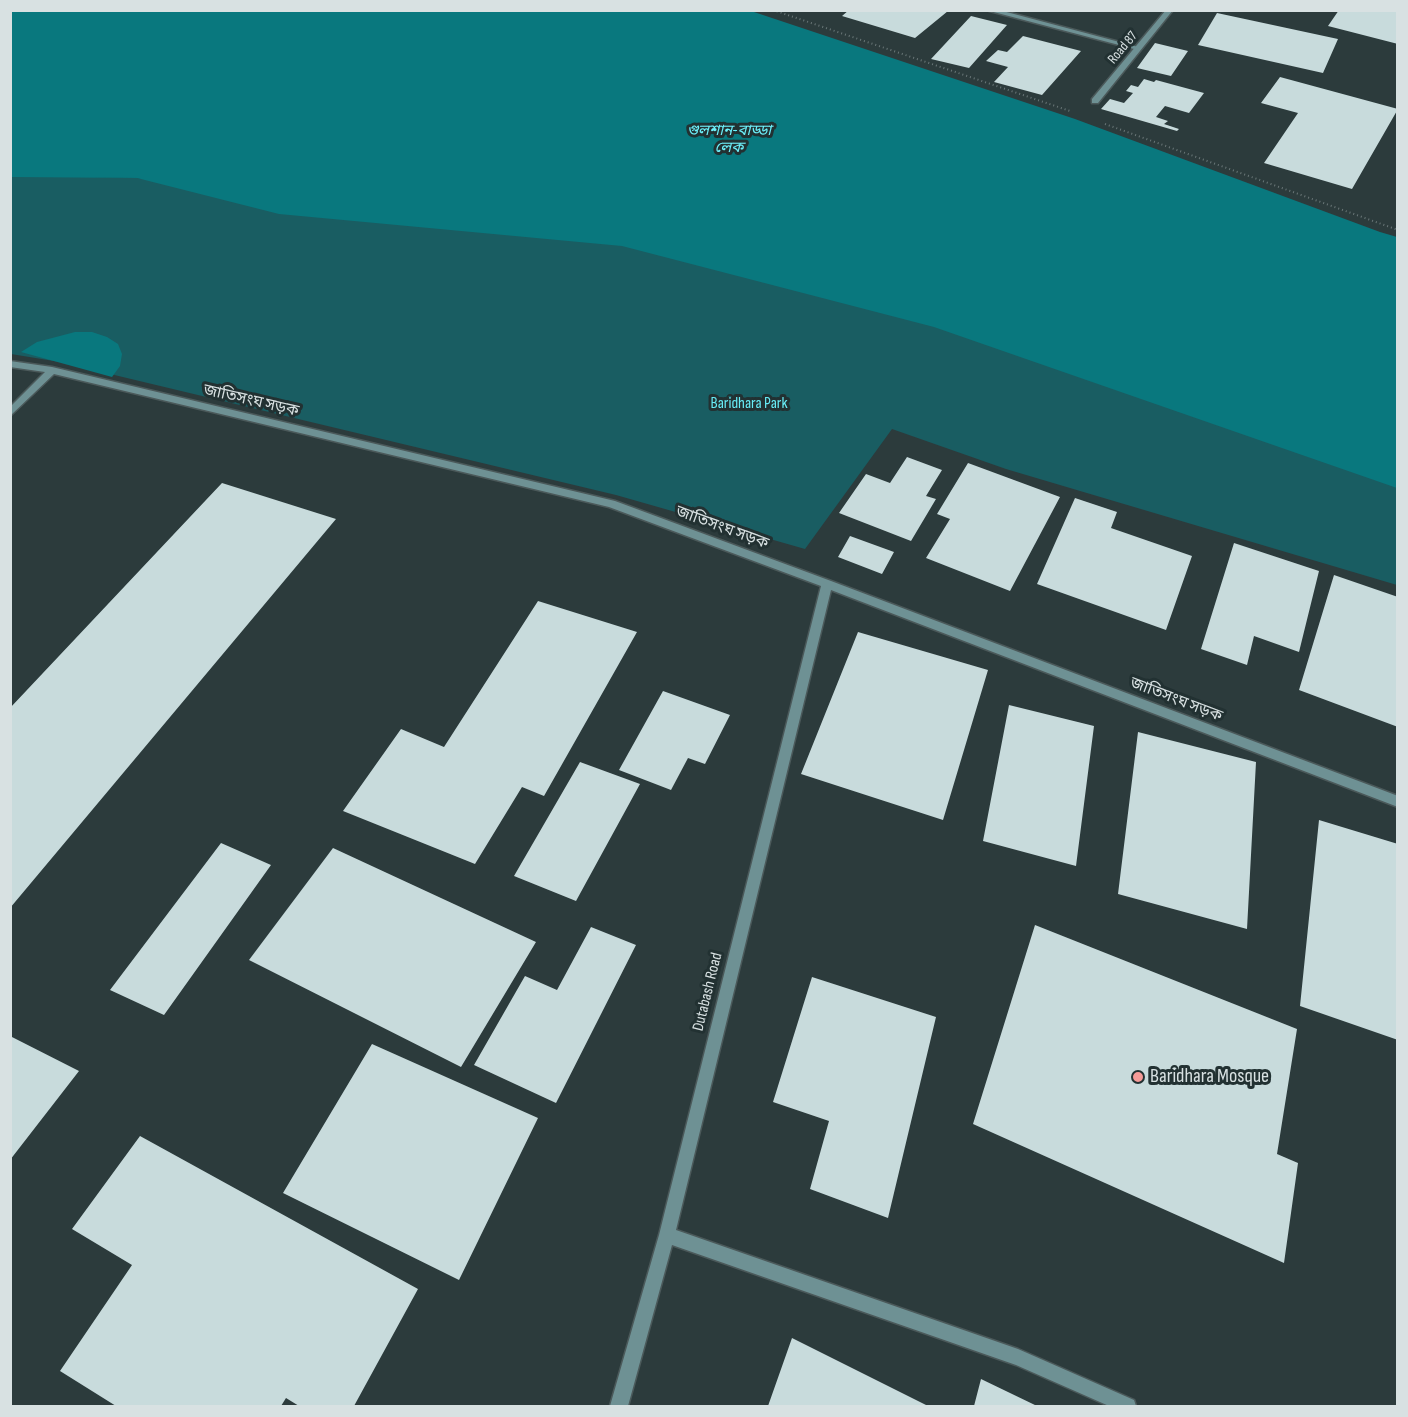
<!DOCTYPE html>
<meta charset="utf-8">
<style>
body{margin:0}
#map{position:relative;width:1408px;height:1417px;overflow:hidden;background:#2c3b3c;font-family:"Sofia Sans Condensed",sans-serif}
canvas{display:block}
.frame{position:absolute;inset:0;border:12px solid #d8e1e2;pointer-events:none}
</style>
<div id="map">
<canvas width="1408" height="1417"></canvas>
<div class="frame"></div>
</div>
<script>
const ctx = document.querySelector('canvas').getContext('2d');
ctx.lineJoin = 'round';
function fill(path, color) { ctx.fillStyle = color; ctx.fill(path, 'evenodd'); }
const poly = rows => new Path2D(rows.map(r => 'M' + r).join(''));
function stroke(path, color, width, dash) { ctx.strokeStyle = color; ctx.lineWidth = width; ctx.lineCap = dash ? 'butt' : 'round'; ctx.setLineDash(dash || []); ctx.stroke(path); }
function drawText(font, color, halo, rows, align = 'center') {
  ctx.font = font + ' "Sofia Sans Condensed","Noto Sans Bengali",sans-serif'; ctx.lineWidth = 6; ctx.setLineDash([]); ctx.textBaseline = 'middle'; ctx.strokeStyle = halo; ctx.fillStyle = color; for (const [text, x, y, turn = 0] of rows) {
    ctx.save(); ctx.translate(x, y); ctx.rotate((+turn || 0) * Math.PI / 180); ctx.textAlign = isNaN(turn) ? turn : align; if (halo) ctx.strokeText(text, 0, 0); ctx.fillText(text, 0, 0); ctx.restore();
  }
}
const green = poly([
 [10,175,137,178,616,240,926,321,1397,482,1397,585,1006,469,892,429,805,549,616,495,60,362,11,354]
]);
const water = poly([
 [11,10,751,11,1075,119,1380,232,1397,237,1397,488,934,327,622,246,279,214,137,178,11,177],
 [75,332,92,332,107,337,118,344,122,354,120,366,112,377,21,352,37,342]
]);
const building = poly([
 [849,10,945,10,948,11,915,38,842,16],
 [1339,10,1398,10,1398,44,1328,26],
 [1217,13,1338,39,1323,73,1198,45],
 [971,16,1007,25,969,68,931,59],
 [1023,36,1081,51,1042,95,994,82,1008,67,986,61,998,50,1007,52],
 [1155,43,1188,51,1171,76,1137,68],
 [1280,77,1398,109,1352,189,1264,163,1298,113,1261,103],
 [1144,79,1154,82,1156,80,1204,93,1189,113,1165,106,1156,117,1168,121,1164,124,1179,129,1177,131,1101,109,1110,99,1124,103,1133,93,1126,91,1131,85,1138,87],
 [907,457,942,470,926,496,936,499,911,541,839,513,866,474,890,483],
 [968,463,1060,497,1010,591,926,558,950,519,937,514],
 [222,483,336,519,10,908,10,708],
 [1075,498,1117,512,1111,528,1192,556,1166,630,1037,584],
 [850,536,894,552,882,574,838,557],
 [1234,543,1319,571,1299,652,1254,636,1247,665,1201,649],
 [1334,575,1398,597,1398,727,1299,690],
 [538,601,637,632,544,796,522,787,475,864,343,811,401,729,444,747],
 [858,632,988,670,943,820,801,774],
 [663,691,730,715,705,764,688,758,671,790,619,770],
 [1009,705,1094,726,1076,866,983,841],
 [1138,732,1256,762,1247,929,1118,894],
 [580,762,640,784,576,901,514,876],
 [1319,820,1398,844,1398,1040,1300,1006],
 [221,843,271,865,164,1015,110,990],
 [333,848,536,942,461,1067,249,960],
 [1035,925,1297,1029,1277,1154,1298,1163,1284,1263,973,1124],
 [591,927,636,945,556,1103,474,1065,525,976,557,990],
 [812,977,936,1017,888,1218,810,1189,829,1121,773,1102],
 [10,1036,79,1071,10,1160],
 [372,1044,538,1118,459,1280,283,1193],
 [140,1136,418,1289,354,1406,299,1406,286,1398,281,1406,116,1406,60,1371,132,1265,72,1229],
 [792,1338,928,1406,768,1406],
 [981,1379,1037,1406,974,1406]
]);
const path = poly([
 [773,10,1070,111],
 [1105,124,1398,230]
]);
const lane = poly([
 [986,10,999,10,1142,48,1138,50,986,10]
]);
const street = poly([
 [1166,10,1173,10,1098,103,1092,103,1092,99,1166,10],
 [10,361,52,367,615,501,831,581,1398,796,1398,807,831,590,676,1230,1018,1349,1134,1400,1136,1406,1109,1406,1016,1365,672,1245,628,1406,610,1406,659,1235,821,586,609,507,54,374,10,416,10,407,45,372,10,367,10,361]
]);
const markers = [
 [1138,1077,6,"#f59b98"]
];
const farStreetnames = [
 ["Road 87",1123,48,-50]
];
const farWaternames = [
 ["গুলশান-বাড্ডা",729,131],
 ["লেক",729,148]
];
const streetNames = [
 ["জাতিসংঘ সড়ক",251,401,13],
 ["জাতিসংঘ সড়ক",722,528,20],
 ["জাতিসংঘ সড়ক",1176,700,21],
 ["Dutabash Road",708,992,-76]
];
const parkNames = [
 ["Baridhara Park",749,404]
];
const nearPoinames = [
 ["Baridhara Mosque",1150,1077]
];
fill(green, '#195d62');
fill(water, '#09787e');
fill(building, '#c8dbdc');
stroke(lane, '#4b595a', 3);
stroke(street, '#4b595a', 3);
stroke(path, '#6a7778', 2, [1, 3]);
fill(lane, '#6e9194');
fill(street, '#6e9194');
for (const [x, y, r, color] of markers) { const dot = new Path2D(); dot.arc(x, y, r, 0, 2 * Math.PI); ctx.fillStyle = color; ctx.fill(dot); stroke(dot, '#223132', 2); }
drawText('14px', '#d8e1e2', '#223132', farStreetnames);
drawText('italic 15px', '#6df2fc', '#223132', farWaternames);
drawText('16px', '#d8e1e2', '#223132', streetNames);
drawText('16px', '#67ecf6', '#223132', parkNames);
drawText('20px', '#d8e1e2', '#223132', nearPoinames, 'left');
</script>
